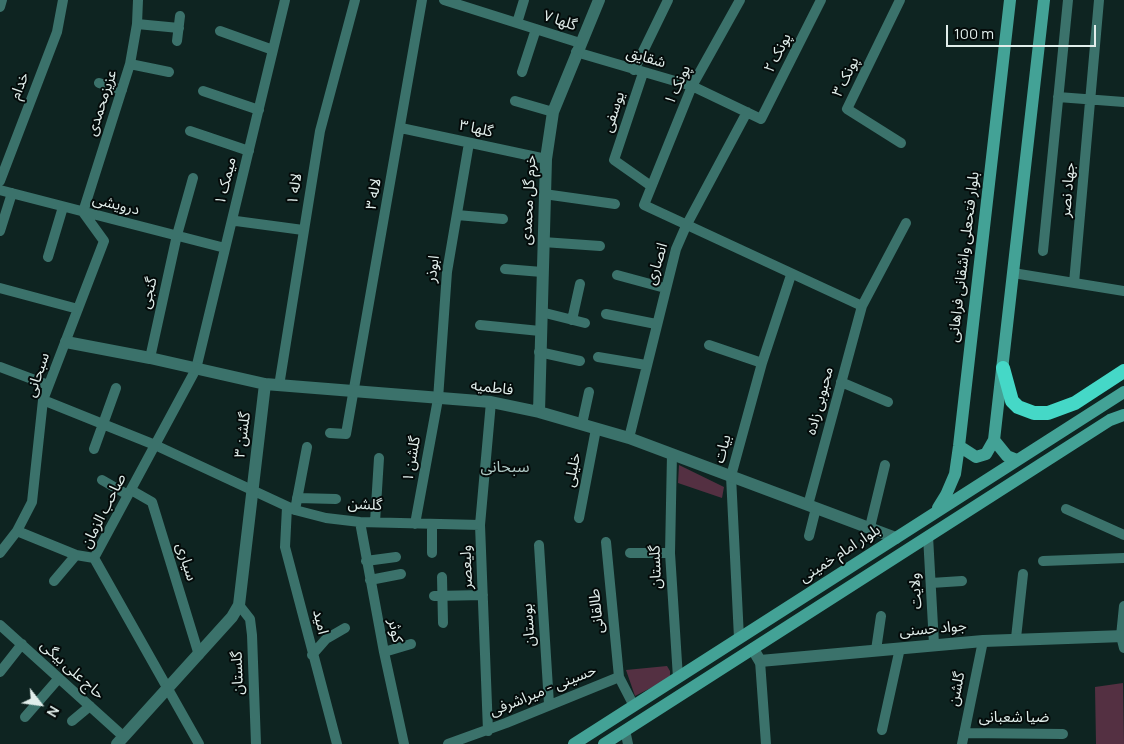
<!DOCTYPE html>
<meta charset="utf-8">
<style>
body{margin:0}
#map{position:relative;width:1124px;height:744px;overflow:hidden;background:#0e2421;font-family:Manrope,sans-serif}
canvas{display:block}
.north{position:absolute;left:15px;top:679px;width:50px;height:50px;-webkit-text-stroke:4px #040b0a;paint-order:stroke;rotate:120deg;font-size:14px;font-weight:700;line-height:20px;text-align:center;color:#e1eeeb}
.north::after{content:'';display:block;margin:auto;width:18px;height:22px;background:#e1eeeb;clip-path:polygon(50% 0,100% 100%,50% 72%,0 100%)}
.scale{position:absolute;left:946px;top:25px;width:150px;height:22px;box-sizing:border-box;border:2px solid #e1eeeb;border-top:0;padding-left:6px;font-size:15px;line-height:18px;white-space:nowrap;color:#e1eeeb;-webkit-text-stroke:4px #040b0a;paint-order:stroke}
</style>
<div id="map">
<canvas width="1124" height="744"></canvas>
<div class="north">N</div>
<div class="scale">100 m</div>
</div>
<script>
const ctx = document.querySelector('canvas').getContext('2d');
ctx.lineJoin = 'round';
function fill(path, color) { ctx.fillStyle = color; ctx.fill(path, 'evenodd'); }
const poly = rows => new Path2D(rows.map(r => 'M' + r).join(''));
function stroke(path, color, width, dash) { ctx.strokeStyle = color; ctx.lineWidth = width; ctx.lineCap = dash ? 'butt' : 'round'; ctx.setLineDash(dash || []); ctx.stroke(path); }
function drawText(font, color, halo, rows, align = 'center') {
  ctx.font = font + ' Manrope,"Noto Sans Arabic",sans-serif'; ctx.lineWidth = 4; ctx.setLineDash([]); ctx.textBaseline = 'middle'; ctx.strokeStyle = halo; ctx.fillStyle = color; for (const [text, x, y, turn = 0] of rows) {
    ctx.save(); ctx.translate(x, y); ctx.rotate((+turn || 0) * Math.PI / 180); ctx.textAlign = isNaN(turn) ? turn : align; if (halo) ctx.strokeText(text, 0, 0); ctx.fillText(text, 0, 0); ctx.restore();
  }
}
const green = poly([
 [679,465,724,487,722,498,678,483],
 [667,666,670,671,670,678,635,696,626,670],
 [1123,683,1124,744,1096,744,1095,687]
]);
const minor = poly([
 [444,0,580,43],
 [740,0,692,86,644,205,862,306],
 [900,0,847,109,901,143],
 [0,7,2,0],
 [517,23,524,0],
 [137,24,179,28],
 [220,31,273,50],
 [177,41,180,16],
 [576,52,692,86,761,119,821,0],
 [130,64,169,72],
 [634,70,668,0],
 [522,72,536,29],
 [643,73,614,160,651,186],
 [99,83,122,90],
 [203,91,259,110],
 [1058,97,1124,102],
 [515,101,553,112],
 [401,128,546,159],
 [190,131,249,151],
 [0,181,57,32,63,0],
 [0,190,225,248],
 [544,194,615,204],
 [457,215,503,219],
 [236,221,303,230],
 [0,231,12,193],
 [543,242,600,246],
 [1043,251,1068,0],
 [48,257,63,207],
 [505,269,542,272],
 [1013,273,1124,291],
 [617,275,665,288],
 [1074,283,1099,0],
 [0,288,78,309],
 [541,312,585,323],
 [606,314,656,324],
 [572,320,580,284],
 [480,325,540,331],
 [709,345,762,363],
 [539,352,580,361],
 [598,357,646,365],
 [150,358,177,235,193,178],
 [0,367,48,385],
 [841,382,888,402],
 [279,386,320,131,355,0],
 [43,400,155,445,295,510,326,518,360,522,480,525],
 [582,424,589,392],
 [330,433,346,434,422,0],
 [629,438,676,249,686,226,747,112],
 [94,449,116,388],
 [672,454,670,553,678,678],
 [102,480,128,495],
 [131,490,152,502,199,655],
 [297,498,336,499],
 [808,505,862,306,906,223],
 [287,507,285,547,337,744],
 [1066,509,1124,535],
 [295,510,307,447],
 [579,518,596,429],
 [360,522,384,652,404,744],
 [375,522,379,458],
 [415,524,438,399,447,272,469,143],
 [432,524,432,553],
 [870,527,885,465],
 [17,531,76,555,94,558],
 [809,536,816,508],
 [928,536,934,644],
 [606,542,619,677],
 [539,545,549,704],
 [0,553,17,531,32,502,43,400,104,241,83,212,130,64,137,24,138,0],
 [630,553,670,553],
 [94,558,196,369,285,0],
 [94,558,199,744],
 [366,561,396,557],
 [1043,561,1124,558],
 [442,577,443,623],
 [370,580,401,574],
 [54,581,76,555],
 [931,583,962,581],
 [434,596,483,595],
 [239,605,250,619,252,635,256,744],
 [1124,606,1121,636,1124,648],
 [0,625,124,737],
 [739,638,731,476,762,363,791,275],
 [1016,638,1023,574],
 [876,650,881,616],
 [384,652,411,644],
 [312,655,326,639,345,628],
 [760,661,766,744],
 [0,672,22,644],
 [25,717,59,678],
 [72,721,90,706],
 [625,730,628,744],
 [882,730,900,648],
 [488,731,480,525,491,402],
 [964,733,1063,734],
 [448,744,506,723,619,677,634,706],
 [962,744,983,641]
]);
const tertiary = poly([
 [66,342,150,358,265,384,491,402,539,412,629,438,896,538],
 [539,412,546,159,553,112,599,0],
 [753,649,760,661,983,641,1124,636],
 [117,744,232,617,239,605,265,384]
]);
const secondary = poly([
 [959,446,976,457,986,454,994,440],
 [1017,460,1007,456,994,440,1044,0],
 [938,508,946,495,955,474,959,446,1010,0],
 [574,744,1124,392],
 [604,744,1110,420,1124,415]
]);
const trunk = poly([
 [1003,368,1012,401,1018,407,1034,413,1048,413,1075,403,1124,371]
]);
const streetNames = [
 ["گلها ۷",560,21,18],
 ["پونک ۲",778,53,-63],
 ["شقایق",646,58,16],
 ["پونک ۳",846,77,-64],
 ["پونک ۱",678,85,-65],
 ["خدام",20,86,-69],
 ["عزیزمحمدی",102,103,-72],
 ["یوسفی",614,112,-72],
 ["گلها ۳",476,129,12],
 ["میمک ۱",226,181,-76],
 ["لاله ۱",295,189,-81],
 ["جهاد نصر",1068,190,-85],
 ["لاله ۳",374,194,-80],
 ["خرم گل محمدی",529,200,-87],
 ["درویشی",116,205,14],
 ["بلوار فتحعلی واشقانی فراهانی",964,257,-83],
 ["انصاری",657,264,-73],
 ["ابوذر",433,269,-83],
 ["گنجی",149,293,-77],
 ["سبحانی",38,375,-71],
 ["فاطمیه",492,388,7],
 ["محبوبی زاده",820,401,-75],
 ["گلشن ۳",243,435,-83],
 ["بیات",723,449,-75],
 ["گلشن ۱",412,459,-80],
 ["خلیلی",573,470,-79],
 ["گلشن",365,505,3],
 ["صاحب الزمان",104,511,-63],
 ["بلوار امام خمینی",840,554,-33],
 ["سیاری",186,562,73],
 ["ولیعصر",467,567,-92],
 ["گلستان",656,567,-92],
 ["ولایت",916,591,-93],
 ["طالقانی",597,611,-96],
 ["امید",320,622,76],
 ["بوستان",529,625,-94],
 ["جواد حسنی",933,629,-5],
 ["کوثر",395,631,79],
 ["حاج علی بیگی",72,670,42],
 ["گلستان",238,673,-92],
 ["گلشن",957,689,-79],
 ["حسینی - میراشرفی",543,691,-22],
 ["ضیا شعبانی",1014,718]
];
const neighbourhoodNames = [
 ["سبحانی",505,468]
];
fill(green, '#543042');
stroke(minor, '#3b726b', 10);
stroke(tertiary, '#3b726b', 12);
stroke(secondary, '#43a296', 12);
stroke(trunk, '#45d8c7', 14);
drawText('15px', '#e1eeeb', '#040b0a', streetNames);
drawText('16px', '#afc9c5', '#040b0a', neighbourhoodNames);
</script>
